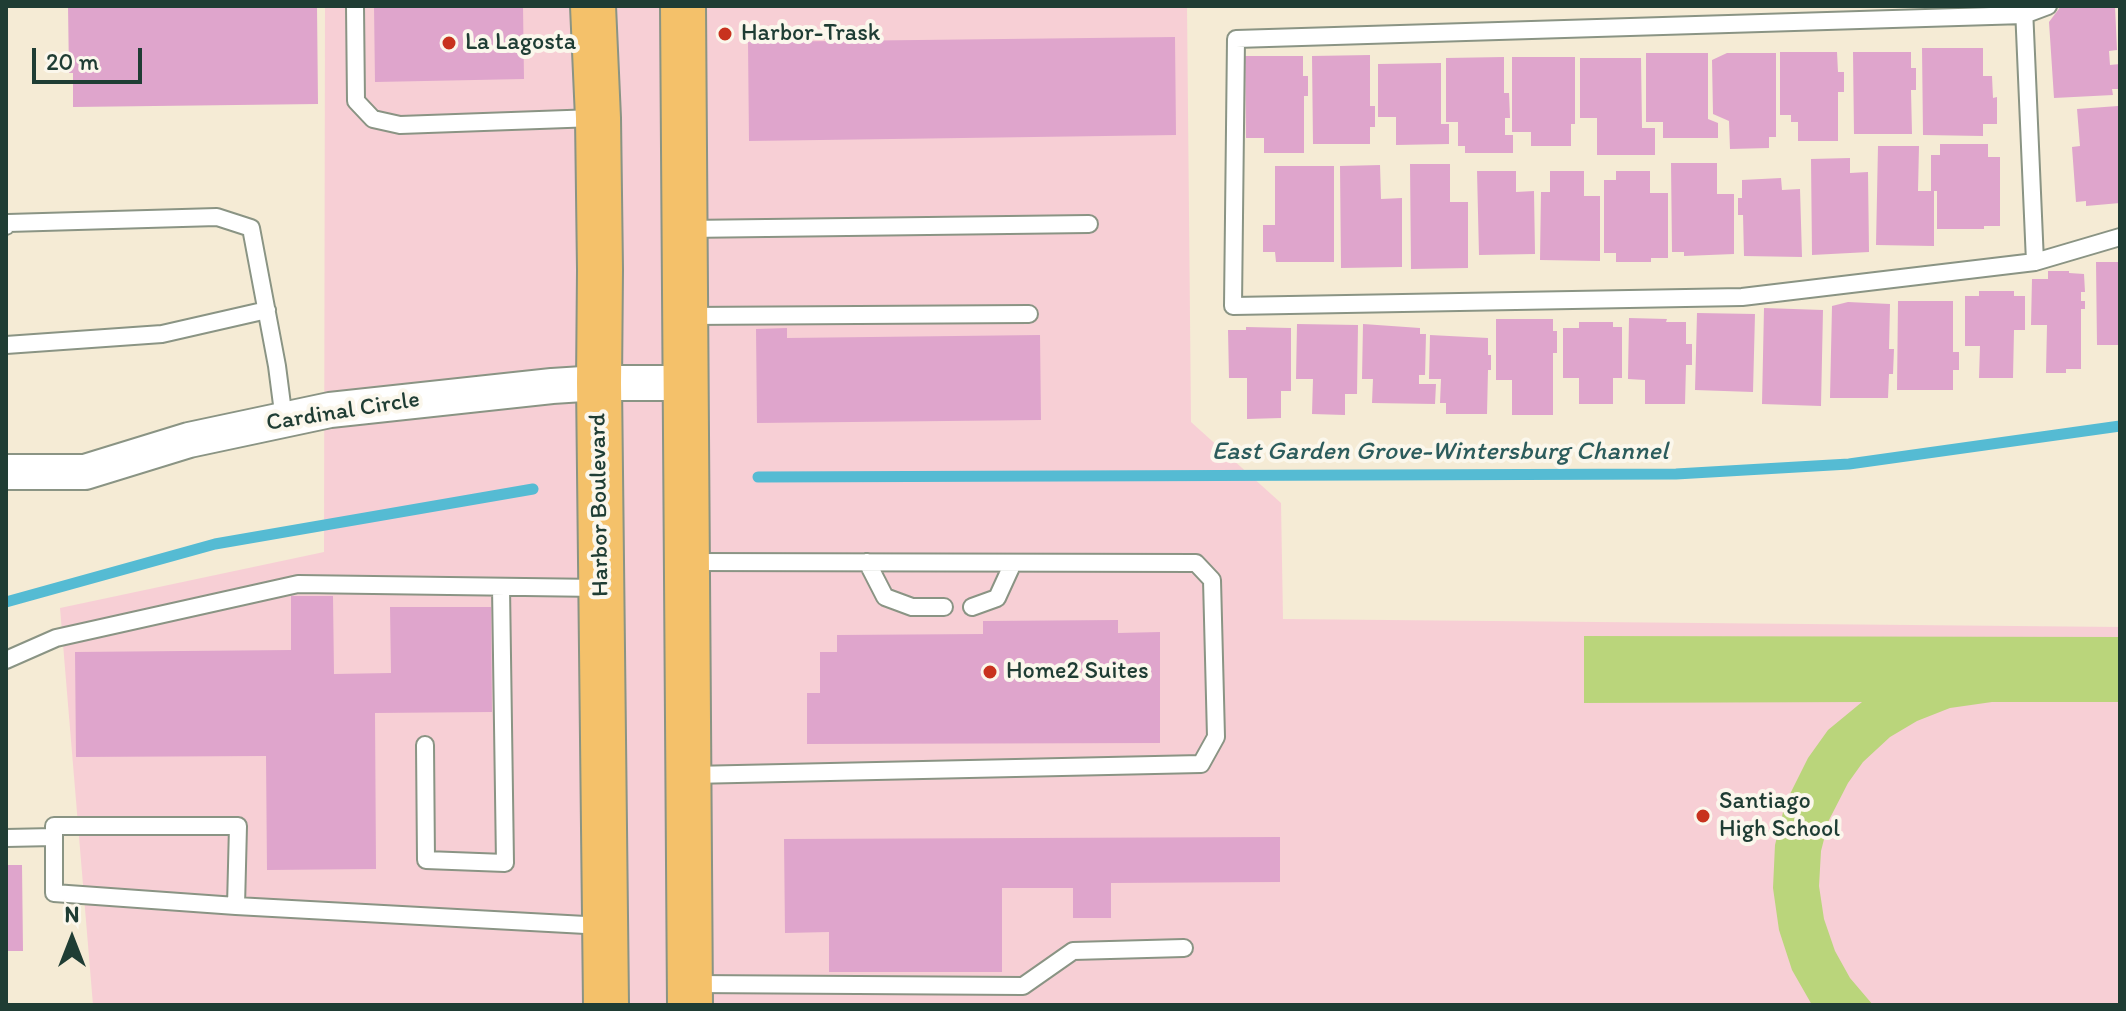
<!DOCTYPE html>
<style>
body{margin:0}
#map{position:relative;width:2126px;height:1011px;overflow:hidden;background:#f5ebd5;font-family:Itim,sans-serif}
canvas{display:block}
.frame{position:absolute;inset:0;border:8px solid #1f3d34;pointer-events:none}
.north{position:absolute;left:32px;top:899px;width:80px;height:80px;-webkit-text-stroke:6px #fbf7ec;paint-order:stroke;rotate:0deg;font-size:22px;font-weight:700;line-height:32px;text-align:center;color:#1f3d34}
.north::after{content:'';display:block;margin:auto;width:28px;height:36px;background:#1f3d34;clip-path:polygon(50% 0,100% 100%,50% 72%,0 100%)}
.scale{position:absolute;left:32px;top:48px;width:110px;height:36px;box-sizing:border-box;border:4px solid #1f3d34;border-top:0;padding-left:10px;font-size:24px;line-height:28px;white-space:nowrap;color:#1f3d34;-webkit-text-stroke:6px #fbf7ec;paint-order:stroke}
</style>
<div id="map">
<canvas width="2126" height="1011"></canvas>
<div class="frame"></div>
<div class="north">N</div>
<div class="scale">20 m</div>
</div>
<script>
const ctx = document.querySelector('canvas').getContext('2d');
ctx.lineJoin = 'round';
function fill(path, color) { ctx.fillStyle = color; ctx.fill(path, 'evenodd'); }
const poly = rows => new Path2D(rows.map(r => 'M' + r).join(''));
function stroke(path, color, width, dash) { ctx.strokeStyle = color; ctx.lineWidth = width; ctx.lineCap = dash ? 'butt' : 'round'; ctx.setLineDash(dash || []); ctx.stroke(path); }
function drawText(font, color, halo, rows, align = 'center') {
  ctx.font = font + ' Itim,sans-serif'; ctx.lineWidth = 8; ctx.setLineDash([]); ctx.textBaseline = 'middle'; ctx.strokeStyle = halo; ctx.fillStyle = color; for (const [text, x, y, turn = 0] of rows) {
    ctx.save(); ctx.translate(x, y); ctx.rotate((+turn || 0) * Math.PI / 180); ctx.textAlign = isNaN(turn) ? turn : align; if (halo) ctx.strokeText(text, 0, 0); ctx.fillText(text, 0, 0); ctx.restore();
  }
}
const built = poly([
 [325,6,1187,6,1191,422,1281,503,1283,619,2120,627,2120,1005,93,1005,60,608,324,552]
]);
const green = poly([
 [1584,636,2120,637,2120,702,1992,702,1950,708,1917,721,1890,737,1863,762,1848,783,1829,820,1821,851,1819,886,1824,919,1835,951,1850,978,1873,1005,1812,1005,1792,970,1779,930,1773,888,1775,845,1785,804,1808,758,1828,730,1862,702,1584,703]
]);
const stream = poly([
 [758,477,1676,474,1849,464,2120,426],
 [6,602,215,544,533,489]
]);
const building = poly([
 [68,6,317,6,318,104,73,107,73,73,69,73],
 [374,6,523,6,524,79,375,82],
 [2061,6,2115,6,2117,50,2109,51,2110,65,2120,64,2120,89,2112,89,2113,95,2054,98,2049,22],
 [1175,37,1176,135,749,141,748,42],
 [1922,48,1983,48,1983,76,1992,76,1993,98,1997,97,1997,124,1983,124,1983,136,1923,135],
 [1780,52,1837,52,1838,72,1844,72,1844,92,1838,92,1838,141,1798,141,1798,122,1791,122,1791,115,1780,115],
 [1853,52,1911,52,1911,68,1916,68,1916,90,1911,90,1912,134,1854,134],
 [1646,53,1708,53,1708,119,1718,123,1718,138,1663,138,1663,122,1646,122],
 [1727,53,1776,53,1776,137,1769,137,1769,148,1730,149,1729,121,1713,114,1712,60],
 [1370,55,1370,106,1375,106,1375,127,1370,127,1370,144,1313,144,1312,56],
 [1245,56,1303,56,1303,76,1308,76,1308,96,1304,96,1304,153,1264,153,1264,138,1246,138],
 [1504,57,1504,93,1509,93,1510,118,1505,118,1505,135,1513,135,1513,153,1465,153,1465,146,1458,146,1458,122,1446,122,1446,58],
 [1512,57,1575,57,1575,124,1571,124,1571,146,1531,146,1531,132,1512,132],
 [1580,58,1641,58,1642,128,1655,128,1655,155,1597,155,1597,118,1580,118],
 [1441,63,1441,124,1449,124,1449,144,1396,145,1396,117,1378,117,1378,64],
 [2118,106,2120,127,2120,203,2086,206,2086,201,2076,202,2072,147,2080,146,2077,109],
 [1940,144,1988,144,1988,157,2000,157,2000,226,1984,226,1984,229,1937,229,1937,191,1934,191,1934,246,1876,245,1878,146,1919,146,1918,191,1931,191,1931,155,1940,155],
 [1850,158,1850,173,1868,172,1869,252,1812,255,1811,159],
 [1671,163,1717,163,1717,194,1734,194,1734,254,1684,256,1684,252,1672,252],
 [1410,164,1450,164,1450,202,1468,202,1468,268,1411,269],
 [1380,165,1381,199,1402,198,1402,267,1341,268,1340,166],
 [1275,166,1334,166,1334,262,1276,262,1275,252,1263,252,1263,225,1275,225],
 [1477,171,1516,171,1516,192,1534,191,1535,254,1479,255],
 [1550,171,1584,171,1584,196,1600,196,1600,261,1540,260,1541,192,1550,192],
 [1616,171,1650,171,1650,193,1668,193,1668,258,1651,258,1651,262,1616,262,1616,253,1604,253,1604,180,1616,180],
 [1781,178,1782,190,1800,189,1802,257,1744,256,1743,215,1738,215,1738,198,1742,198,1742,180],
 [2096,262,2120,262,2120,345,2097,345],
 [2048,271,2069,271,2069,273,2084,274,2085,292,2081,292,2081,301,2085,301,2085,309,2081,309,2081,369,2066,369,2066,373,2046,373,2047,325,2031,325,2032,279,2048,279],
 [1979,291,2014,291,2014,296,2025,296,2025,330,2014,330,2013,378,1979,378,1980,346,1965,346,1965,296,1979,296],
 [1898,301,1953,301,1953,352,1959,352,1959,370,1953,370,1953,390,1897,390],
 [1848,302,1890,304,1889,349,1894,349,1893,374,1889,374,1888,398,1830,398,1832,306],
 [1764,308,1823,310,1821,406,1762,404],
 [1697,313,1755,314,1753,392,1695,390],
 [1629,318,1667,319,1666,322,1686,322,1686,344,1692,344,1692,365,1686,365,1685,404,1645,404,1645,380,1628,379],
 [1496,319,1553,319,1553,331,1557,331,1557,353,1553,353,1553,415,1512,415,1512,380,1496,380],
 [1579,322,1613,322,1613,327,1622,327,1622,378,1613,378,1613,404,1579,404,1579,378,1563,378,1563,328,1579,328],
 [1297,324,1358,325,1357,394,1345,394,1345,415,1312,414,1313,379,1296,379],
 [1363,324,1420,328,1420,334,1426,334,1425,375,1419,375,1419,384,1436,384,1435,404,1372,403,1373,379,1362,379],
 [1246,327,1291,328,1291,391,1281,391,1281,418,1247,419,1247,378,1229,378,1228,330,1246,330],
 [787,328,787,338,1040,335,1041,420,757,423,756,329],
 [1430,335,1488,338,1488,355,1491,355,1491,370,1488,370,1487,414,1446,414,1446,403,1440,403,1441,379,1429,379],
 [291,596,333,596,334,674,391,673,390,607,491,607,492,712,375,713,376,869,267,870,266,756,76,757,75,652,291,650],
 [1118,620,1118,633,1160,632,1160,743,807,744,807,693,820,693,820,652,837,652,837,635,983,634,983,621],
 [1280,837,1280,882,1111,883,1111,918,1073,918,1073,888,1002,888,1002,972,829,972,829,932,785,933,784,839],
 [6,865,22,865,23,951,6,951]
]);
const lane = poly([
 [355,6,356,101,373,119,400,125,595,118],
 [2048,6,2024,15,1236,39,1233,306,1742,297,2035,262,2120,237],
 [2024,8,2035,262],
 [6,226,8,223,217,217,251,228,277,366,284,420],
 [686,229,1089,224],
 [687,316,1029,314],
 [6,345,162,334,267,310],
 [689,562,1196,563,1212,580,1216,737,1201,764,691,775],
 [867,562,885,597,912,607,944,607],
 [972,607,997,598,1013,563],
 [6,660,56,638,298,584,600,588],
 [425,745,426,860,505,863,501,587],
 [6,838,54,837],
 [236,906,238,826,54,826,54,893,236,906,604,926],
 [692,984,1023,986,1073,951,1184,948]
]);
const street = poly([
 [6,472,85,472,189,440,330,410,552,386,599,383,686,383]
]);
const primary = poly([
 [593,6,598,118,600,270,599,383,606,1005],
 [683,6,690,1005]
]);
const markers = [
 [725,34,8,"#c8321e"],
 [449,43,8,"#c8321e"],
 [990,672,8,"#c8321e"],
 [1703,816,8,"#c8321e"]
];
const poiNames = [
 ["Harbor-Trask",741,34],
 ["La Lagosta",465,43],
 ["Home2 Suites",1006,672],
 ["Santiago",1719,802],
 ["High School",1719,830]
];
const streetNames = [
 ["Cardinal Circle",343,412,-9],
 ["Harbor Boulevard",600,505,-91]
];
const waterNames = [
 ["East Garden Grove-Wintersburg Channel",1440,452]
];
fill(built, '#f7cfd5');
fill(green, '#bad57b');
stroke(stream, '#55bbd3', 11);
fill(building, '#dfa5cc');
stroke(lane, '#8a9484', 20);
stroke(street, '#8a9484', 38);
stroke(primary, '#8a9484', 48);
stroke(lane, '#fff', 16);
stroke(street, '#fff', 34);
stroke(primary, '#f4c16a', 44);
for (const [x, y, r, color] of markers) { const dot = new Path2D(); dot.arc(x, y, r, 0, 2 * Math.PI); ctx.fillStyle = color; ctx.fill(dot); stroke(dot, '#fbf7ec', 3); }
drawText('24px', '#1f3d34', '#fbf7ec', poiNames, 'left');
drawText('24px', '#1f3d34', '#fbf7ec', streetNames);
drawText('italic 26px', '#2c5c5c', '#fbf7ec', waterNames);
</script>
